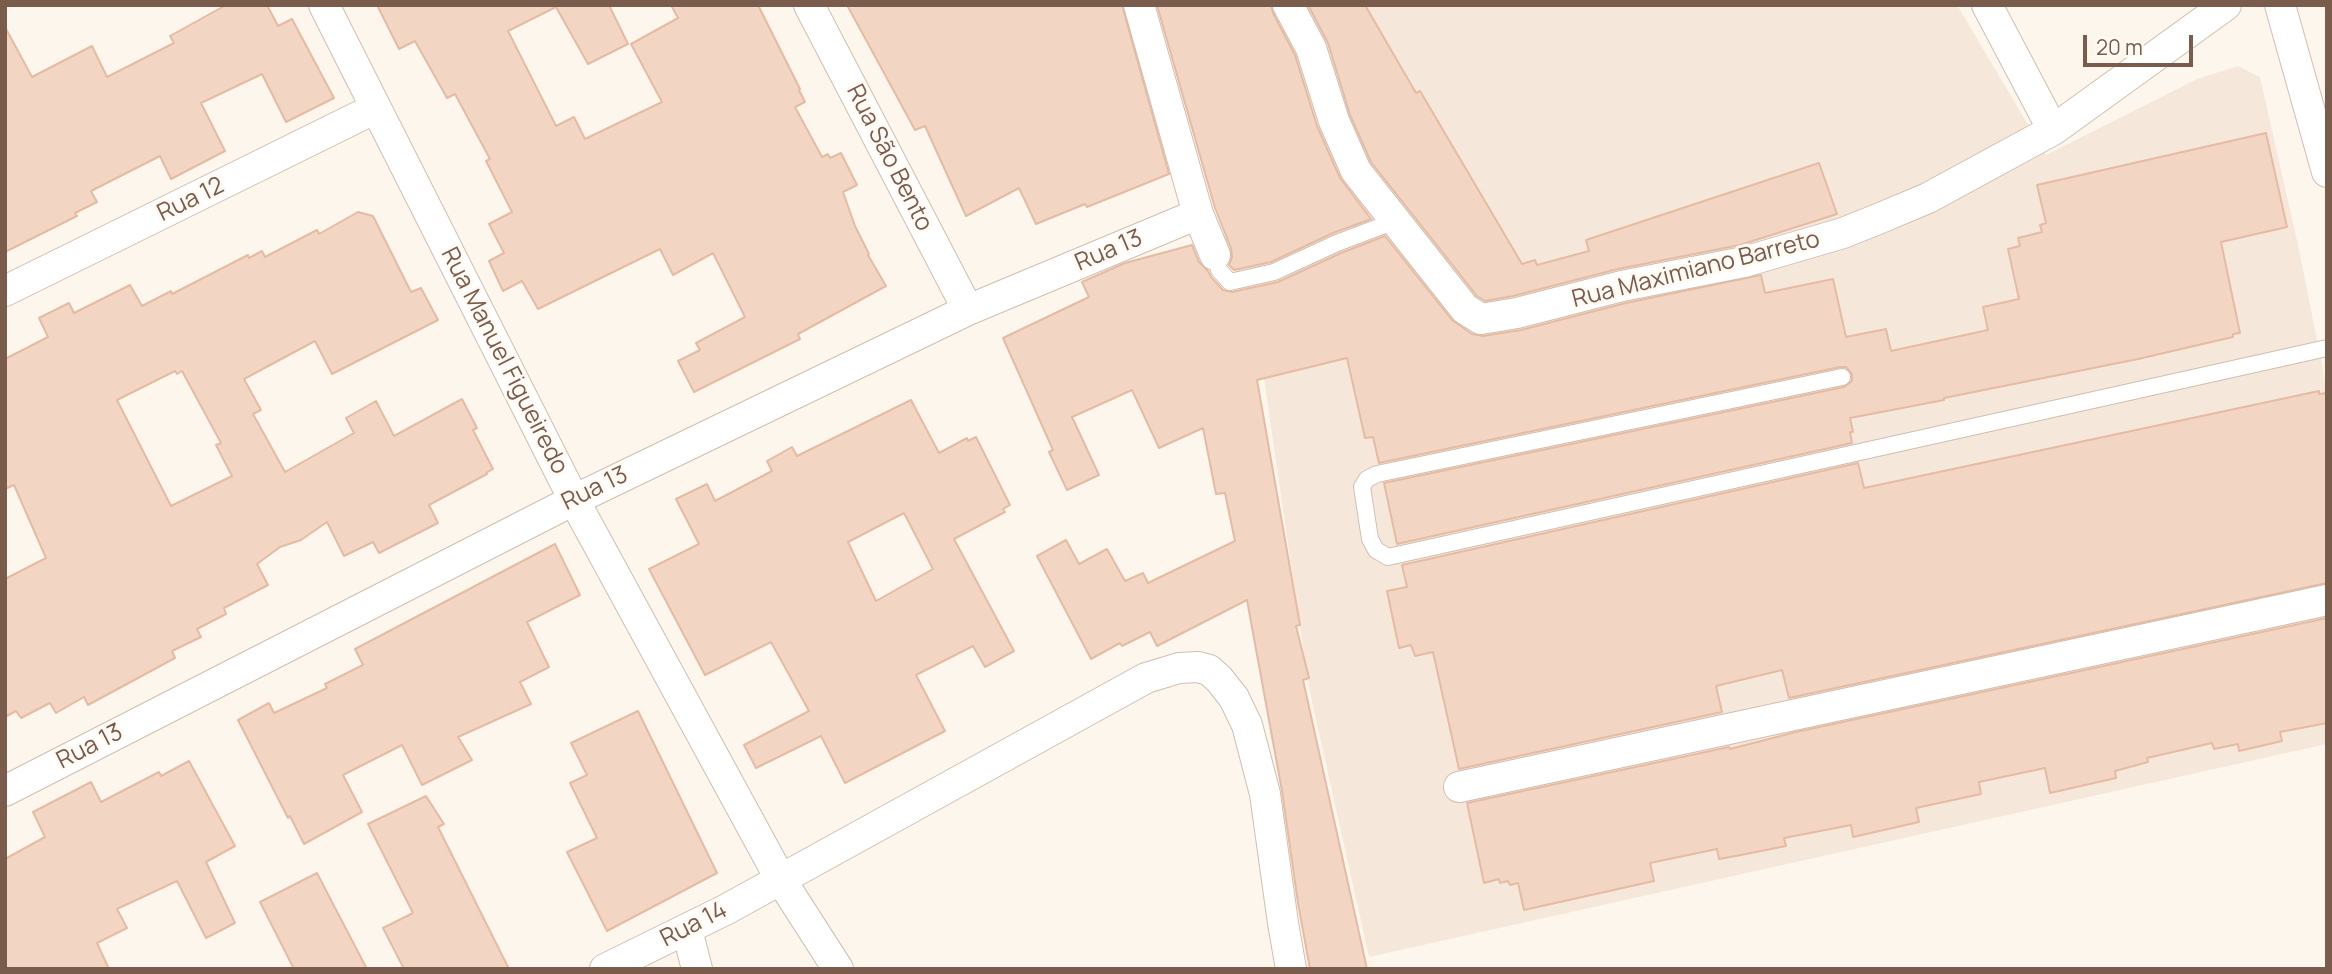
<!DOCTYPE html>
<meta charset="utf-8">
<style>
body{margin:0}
#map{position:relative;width:2332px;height:974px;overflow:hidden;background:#fdf6ec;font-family:Manrope,sans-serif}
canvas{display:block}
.frame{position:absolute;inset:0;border:7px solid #7a5c4d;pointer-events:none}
.scale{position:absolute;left:2083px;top:35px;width:110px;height:32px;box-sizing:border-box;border:4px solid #7a5c4d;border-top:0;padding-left:9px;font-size:21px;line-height:24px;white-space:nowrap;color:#7a5c4d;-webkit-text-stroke:5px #fffaf3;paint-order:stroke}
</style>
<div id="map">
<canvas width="2332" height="974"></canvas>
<div class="frame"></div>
<div class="scale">20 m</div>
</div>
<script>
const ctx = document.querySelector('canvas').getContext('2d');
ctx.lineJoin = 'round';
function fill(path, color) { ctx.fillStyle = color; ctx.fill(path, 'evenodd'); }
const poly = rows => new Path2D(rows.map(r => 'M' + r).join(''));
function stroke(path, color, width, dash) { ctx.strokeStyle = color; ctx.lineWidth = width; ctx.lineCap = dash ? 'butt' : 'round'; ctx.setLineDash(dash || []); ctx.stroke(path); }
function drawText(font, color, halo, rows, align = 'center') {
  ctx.font = font + ' Manrope,sans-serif'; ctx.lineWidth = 6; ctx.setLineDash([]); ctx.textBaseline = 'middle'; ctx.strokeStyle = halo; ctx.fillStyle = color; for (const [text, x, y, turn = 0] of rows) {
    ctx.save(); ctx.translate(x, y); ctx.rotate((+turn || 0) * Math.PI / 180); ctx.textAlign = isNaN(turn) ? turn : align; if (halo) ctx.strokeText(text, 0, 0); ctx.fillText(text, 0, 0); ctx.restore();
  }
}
const residential = poly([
 [1161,5,1957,5,2046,155,2197,79,2238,66,2260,77,2298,245,2327,390,2327,744,1369,957,1309,688,1264,379]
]);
const building = poly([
 [226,5,267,5,278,26,292,19,334,98,286,122,262,74,201,103,225,151,171,179,160,156,91,191,97,202,75,213,77,216,5,252,5,27,32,77,92,46,107,77,174,43,170,36,226,5],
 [377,5,609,5,628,44,588,64,556,7,508,31,556,126,574,117,585,139,662,102,631,44,678,18,671,5,758,5,800,89,799,90,805,102,795,107,822,157,828,154,830,158,841,153,857,185,843,192,855,226,869,254,868,255,886,286,798,334,800,339,694,392,678,361,700,350,696,343,745,317,713,253,673,275,660,249,538,309,522,281,503,291,489,261,504,253,489,224,512,212,486,161,490,159,455,94,447,98,415,41,399,49,377,5],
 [847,5,1122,5,1169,174,1087,207,1085,204,1036,224,1019,188,966,216,925,126,915,130,847,5],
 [1157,5,1271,5,1273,13,1295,55,1317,126,1340,178,1371,219,1333,233,1271,262,1234,270,1229,265,1232,257,1231,248,1215,208,1157,5],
 [1308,5,1365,5,1416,93,1420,91,1522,264,1535,260,1537,265,1589,251,1586,240,1819,163,1837,214,1740,245,1618,269,1513,296,1485,301,1477,296,1371,162,1350,115,1328,43,1308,5],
 [2266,133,2287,227,2221,242,2240,333,2233,334,2233,337,2138,359,1944,398,1944,400,1850,418,1853,432,1850,432,1852,443,1397,544,1384,483,1844,387,1852,381,1852,374,1846,367,1840,367,1379,463,1373,437,1365,438,1347,358,1257,380,1300,625,1296,626,1309,678,1303,680,1367,969,1310,969,1298,903,1282,791,1247,600,1157,646,1150,632,1122,646,1120,643,1091,659,1037,556,1066,540,1079,564,1107,549,1125,581,1143,573,1148,583,1235,541,1225,493,1216,494,1203,428,1159,448,1132,390,1072,417,1099,475,1067,490,1049,452,1053,450,1003,338,1089,297,1082,282,1125,263,1192,245,1199,262,1208,271,1211,277,1223,290,1232,292,1278,282,1341,253,1385,236,1452,320,1472,334,1483,336,1521,330,1626,303,1761,275,1765,293,1833,279,1846,337,1886,329,1891,351,1988,330,1983,307,2019,299,2008,249,2020,246,2018,238,2042,232,2040,225,2046,223,2037,185,2266,133],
 [358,212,373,216,411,292,421,288,438,320,332,374,315,341,244,379,261,410,253,414,285,472,354,433,346,418,376,401,394,436,462,399,477,428,473,430,493,469,486,473,487,474,429,505,438,523,379,553,373,542,344,556,327,522,301,540,280,547,257,564,268,585,224,608,226,614,197,629,201,637,172,651,175,658,88,705,84,697,56,713,50,703,21,718,16,711,5,717,5,579,46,558,14,485,5,489,5,359,48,337,39,318,69,303,74,313,130,285,142,306,171,291,172,294,248,255,249,258,262,251,265,257,317,230,319,234,358,212],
 [175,371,177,374,182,371,221,443,216,445,232,476,171,506,117,400,175,371],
 [2319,391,2319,394,2327,393,2327,583,1789,698,1782,670,1716,686,1722,712,1459,769,1433,652,1415,656,1411,645,1399,648,1387,591,1407,587,1402,565,1858,463,1864,488,2319,391],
 [911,400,939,453,967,438,968,441,976,437,1010,505,1003,509,1005,512,954,539,1014,651,985,667,973,646,916,675,945,731,845,783,821,736,756,768,744,745,809,711,771,642,705,675,649,569,699,544,676,499,707,484,715,501,772,471,767,461,792,447,797,456,911,400],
 [904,513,933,569,876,601,848,542,904,513],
 [555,544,580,595,527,622,549,667,520,682,531,704,458,737,472,760,422,785,402,745,343,775,362,812,304,844,290,816,288,818,238,720,269,703,274,713,327,688,325,684,363,665,355,649,555,544],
 [2327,618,2327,723,2280,732,2282,741,2239,751,2238,744,2214,749,2212,743,2147,758,2148,762,2115,771,2116,778,2050,793,2045,768,1979,782,1981,794,1916,808,1919,822,1853,837,1851,825,1784,838,1786,846,1741,855,1719,859,1717,849,1650,863,1654,881,1524,910,1518,883,1510,885,1508,881,1500,883,1499,879,1484,883,1467,803,1729,747,1730,749,1796,732,2327,618],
 [638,711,717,873,607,931,567,852,597,838,570,783,587,775,571,743,638,711],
 [189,761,235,846,206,862,235,923,206,938,177,881,117,909,127,928,97,943,109,969,5,969,5,859,45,837,33,812,91,782,101,802,159,772,161,776,189,761],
 [426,796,444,824,438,827,509,969,404,969,383,928,413,913,368,824,426,796],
 [317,873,333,904,367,969,294,969,260,902,317,873]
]);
const service = poly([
 [1215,255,1219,270,1230,282,1274,272,1337,243,1395,221],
 [1842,377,1377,474,1367,479,1362,487,1370,539,1376,550,1388,557,2327,348]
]);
const minor = poly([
 [324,5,574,500,781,880,838,969],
 [809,5,968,310],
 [1139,5,1198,214,1215,255],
 [1288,5,1311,48,1334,121,1356,171,1465,309,1481,319,1517,313,1622,286,1744,262,1843,233,1878,219,1928,198,2053,130,2226,5],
 [1987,5,2053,130],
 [2280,5,2327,172],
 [5,291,376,108],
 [1459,787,2327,600],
 [5,791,574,500,968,310,1198,214],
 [687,930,697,969],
 [605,969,727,909,1146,678,1179,668,1198,667,1209,670,1219,679,1234,698,1247,725,1265,794,1283,923,1291,969]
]);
const streetNames = [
 ["Rua São Bento",889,158,63],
 ["Rua 12",191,200,-26],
 ["Rua 13",1109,251,-23],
 ["Rua Maximiano Barreto",1696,270,-14],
 ["Rua Manuel Figueiredo",504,361,63],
 ["Rua 13",595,489,-26],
 ["Rua 13",90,747,-27],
 ["Rua 14",694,925,-27]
];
fill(residential, '#f5e8da');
fill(building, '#f3d5c3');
stroke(building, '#e6bba3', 2);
stroke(service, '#d1beb0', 18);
stroke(minor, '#d1beb0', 32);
stroke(service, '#fff', 16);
stroke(minor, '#fff', 30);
drawText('24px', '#7a5c4d', '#fffaf3', streetNames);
</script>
